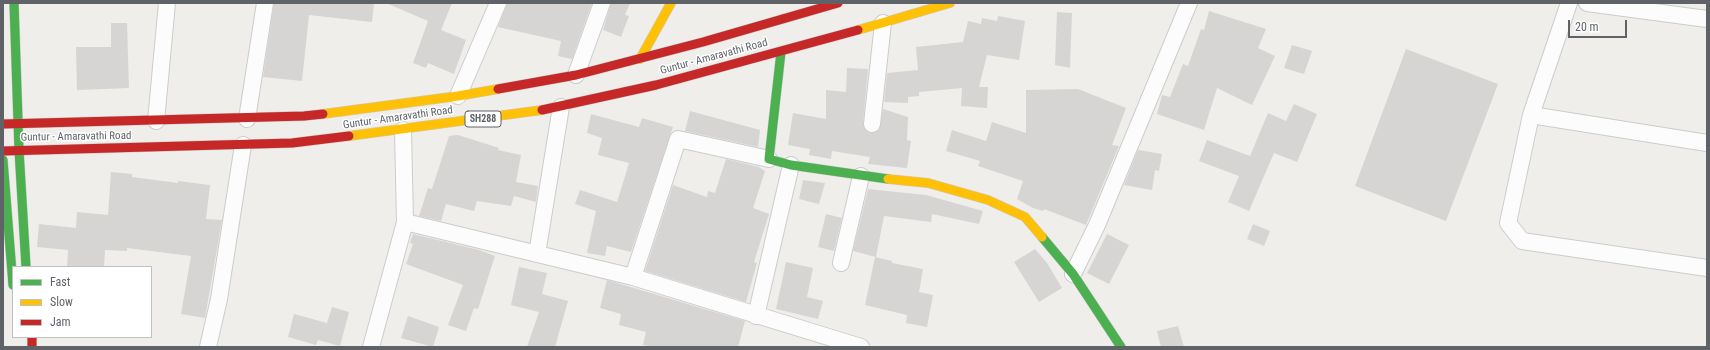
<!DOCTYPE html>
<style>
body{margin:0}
#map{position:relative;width:1710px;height:350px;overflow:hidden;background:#efeeea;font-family:"Roboto Condensed",sans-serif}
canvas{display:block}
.frame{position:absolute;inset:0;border:4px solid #5f6368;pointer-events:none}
.legend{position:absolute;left:12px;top:266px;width:140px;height:72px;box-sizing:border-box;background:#fff;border:1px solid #bfc1c3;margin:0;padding:5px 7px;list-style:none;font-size:12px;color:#5f6368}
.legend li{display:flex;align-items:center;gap:8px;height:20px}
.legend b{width:20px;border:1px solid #bfc1c3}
.scale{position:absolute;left:1568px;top:20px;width:59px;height:18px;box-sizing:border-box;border:2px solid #5f6368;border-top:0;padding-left:5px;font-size:12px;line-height:14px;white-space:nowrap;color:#5f6368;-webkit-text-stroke:3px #fff;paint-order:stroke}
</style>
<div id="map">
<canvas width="1710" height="350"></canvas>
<div class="frame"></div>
<ul class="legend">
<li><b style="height:5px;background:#4caf50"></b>Fast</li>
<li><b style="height:5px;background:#ffc107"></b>Slow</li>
<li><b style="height:5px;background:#c62828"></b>Jam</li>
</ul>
<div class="scale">20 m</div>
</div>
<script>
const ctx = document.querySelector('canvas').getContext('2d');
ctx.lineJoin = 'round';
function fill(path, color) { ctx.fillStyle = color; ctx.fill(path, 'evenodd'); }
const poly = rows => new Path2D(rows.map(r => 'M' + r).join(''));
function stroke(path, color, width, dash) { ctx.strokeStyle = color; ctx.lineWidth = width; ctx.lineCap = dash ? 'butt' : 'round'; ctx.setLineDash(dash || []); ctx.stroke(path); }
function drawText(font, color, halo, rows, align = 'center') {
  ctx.font = font + ' "Roboto Condensed",sans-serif'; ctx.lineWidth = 3; ctx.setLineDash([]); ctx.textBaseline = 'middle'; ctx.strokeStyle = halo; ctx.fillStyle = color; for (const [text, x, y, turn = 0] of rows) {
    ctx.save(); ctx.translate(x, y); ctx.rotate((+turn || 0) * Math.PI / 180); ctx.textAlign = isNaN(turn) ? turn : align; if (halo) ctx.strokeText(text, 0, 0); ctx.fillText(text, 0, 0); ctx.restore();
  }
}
const building = poly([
 [274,3,374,3,372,22,309,15,302,81,263,77],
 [386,3,452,3,441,30,466,40,454,74,428,63,426,68,413,63,428,21],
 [507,3,592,3,572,59,558,56,561,41,498,27],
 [611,3,630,3,625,15,629,16,621,37,603,30],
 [1209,11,1266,29,1258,48,1275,56,1252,105,1217,88,1204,130,1157,114,1162,95,1170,97,1183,64,1188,66,1201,29,1204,30],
 [1057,12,1072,13,1070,68,1055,65],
 [998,16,1025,21,1019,60,987,55,979,87,988,87,987,108,961,106,962,88,919,92,919,96,908,97,908,103,884,102,887,73,918,70,916,47,963,42,968,21,981,24,982,18,997,21],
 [111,23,127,23,129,88,77,90,76,47,111,47],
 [1292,45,1312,51,1304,74,1284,68],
 [1406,49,1498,84,1446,221,1355,186],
 [847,68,868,69,863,123,866,131,871,133,879,130,883,109,908,117,907,140,911,141,907,168,868,164,870,157,832,151,831,159,809,155,810,149,788,145,793,113,826,119,826,90,846,92],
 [1078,89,1126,108,1112,145,1119,146,1086,225,1044,209,1043,211,1033,208,1017,199,1023,181,978,166,980,161,946,151,952,130,986,141,992,122,1026,133,1026,90],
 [1294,104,1317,114,1297,162,1274,153,1249,211,1228,202,1239,176,1199,161,1207,140,1250,156,1268,113,1286,121],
 [690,111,760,130,758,147,685,131],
 [591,114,639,127,642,118,673,127,631,252,607,246,605,256,587,253,596,211,575,204,580,190,617,202,629,163,598,155,602,138,587,133],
 [458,135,499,148,498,150,521,155,516,182,538,186,536,202,514,196,511,206,477,201,474,211,446,204,441,221,419,216,428,188,432,189,449,136],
 [1138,150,1162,154,1159,171,1155,170,1152,190,1124,185],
 [726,159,759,167,765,171,753,208,769,214,754,262,757,263,746,302,645,271,673,185,707,197,708,191,715,193],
 [111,172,132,174,132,177,178,183,178,181,210,185,206,219,222,220,205,318,181,314,191,256,127,248,127,251,105,250,104,267,67,267,68,250,37,247,39,224,76,228,77,212,108,215],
 [803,180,825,183,819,204,799,199],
 [868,189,926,195,983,211,979,224,932,214,931,222,884,216,876,257,853,251],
 [826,214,842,218,834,251,818,247],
 [1253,224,1270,231,1264,246,1247,239],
 [413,234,479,250,495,256,478,309,474,308,466,331,448,325,463,285,406,264,413,244,410,243],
 [1107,234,1129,245,1109,284,1087,273],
 [1035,249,1047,263,1062,288,1039,302,1014,262],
 [875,257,892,261,892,263,923,269,919,292,933,295,927,327,906,323,907,315,865,305],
 [786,262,813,268,807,297,823,301,818,319,776,309],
 [519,267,547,273,542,294,568,301,555,347,527,347,539,312,511,305],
 [607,280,745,321,738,347,654,347,643,345,646,332,619,325,621,314,600,308],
 [332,307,349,312,340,346,318,340,316,345,288,337,294,314,327,323],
 [408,316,439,327,433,347,401,338],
 [1178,326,1184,347,1161,347,1157,331]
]);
const street = poly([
 [1569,3,1531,115,1707,143],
 [1587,3,1707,19],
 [576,75,602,3],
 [458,96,498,3],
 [1531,115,1508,223,1522,241,1707,268],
 [247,119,265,3],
 [156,121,167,3],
 [872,124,883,23],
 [405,222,633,277,861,347],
 [537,254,561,107],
 [841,263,861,176],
 [1073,274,1097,225,1189,3],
 [633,277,678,139,769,159],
 [756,316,791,165],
 [208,347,219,299,243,145],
 [371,347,405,222,403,130]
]);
const fast = poly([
 [14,3,19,150,26,267],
 [781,52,769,159,791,165,888,179],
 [3,160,13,285],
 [1042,237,1073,274,1121,347]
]);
const slow = poly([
 [858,30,950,3],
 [640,59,671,3],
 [323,114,458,96,498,89],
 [349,136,542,110],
 [888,179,928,183,988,200,1025,217,1042,237]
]);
const jam = poly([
 [498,89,576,75,703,42,838,3],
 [542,110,656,85,858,30],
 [3,124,304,116,323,114],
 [3,151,292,143,349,136],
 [32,337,32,347]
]);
const shields = [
 [483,119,36]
];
const shieldNames = [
 ["SH288",483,119]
];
const streetNames = [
 ["Guntur - Amaravathi Road",714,57,-15],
 ["Guntur - Amaravathi Road",398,118,-8],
 ["Guntur - Amaravathi Road",76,137,-1]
];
fill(building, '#d6d5d3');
stroke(street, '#cbcccc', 18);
stroke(fast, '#cacacb', 10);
stroke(slow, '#cacacb', 10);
stroke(jam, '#cacacb', 10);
stroke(street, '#fdfcfc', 16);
stroke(fast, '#4caf50', 9);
stroke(slow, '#ffc107', 9);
stroke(jam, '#c62828', 9);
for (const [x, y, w] of shields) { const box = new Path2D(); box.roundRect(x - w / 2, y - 8, w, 16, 3); ctx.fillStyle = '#fff'; ctx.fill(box); stroke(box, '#5f6368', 1); }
drawText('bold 10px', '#5f6368', null, shieldNames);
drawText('11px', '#5f6368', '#fff', streetNames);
</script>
